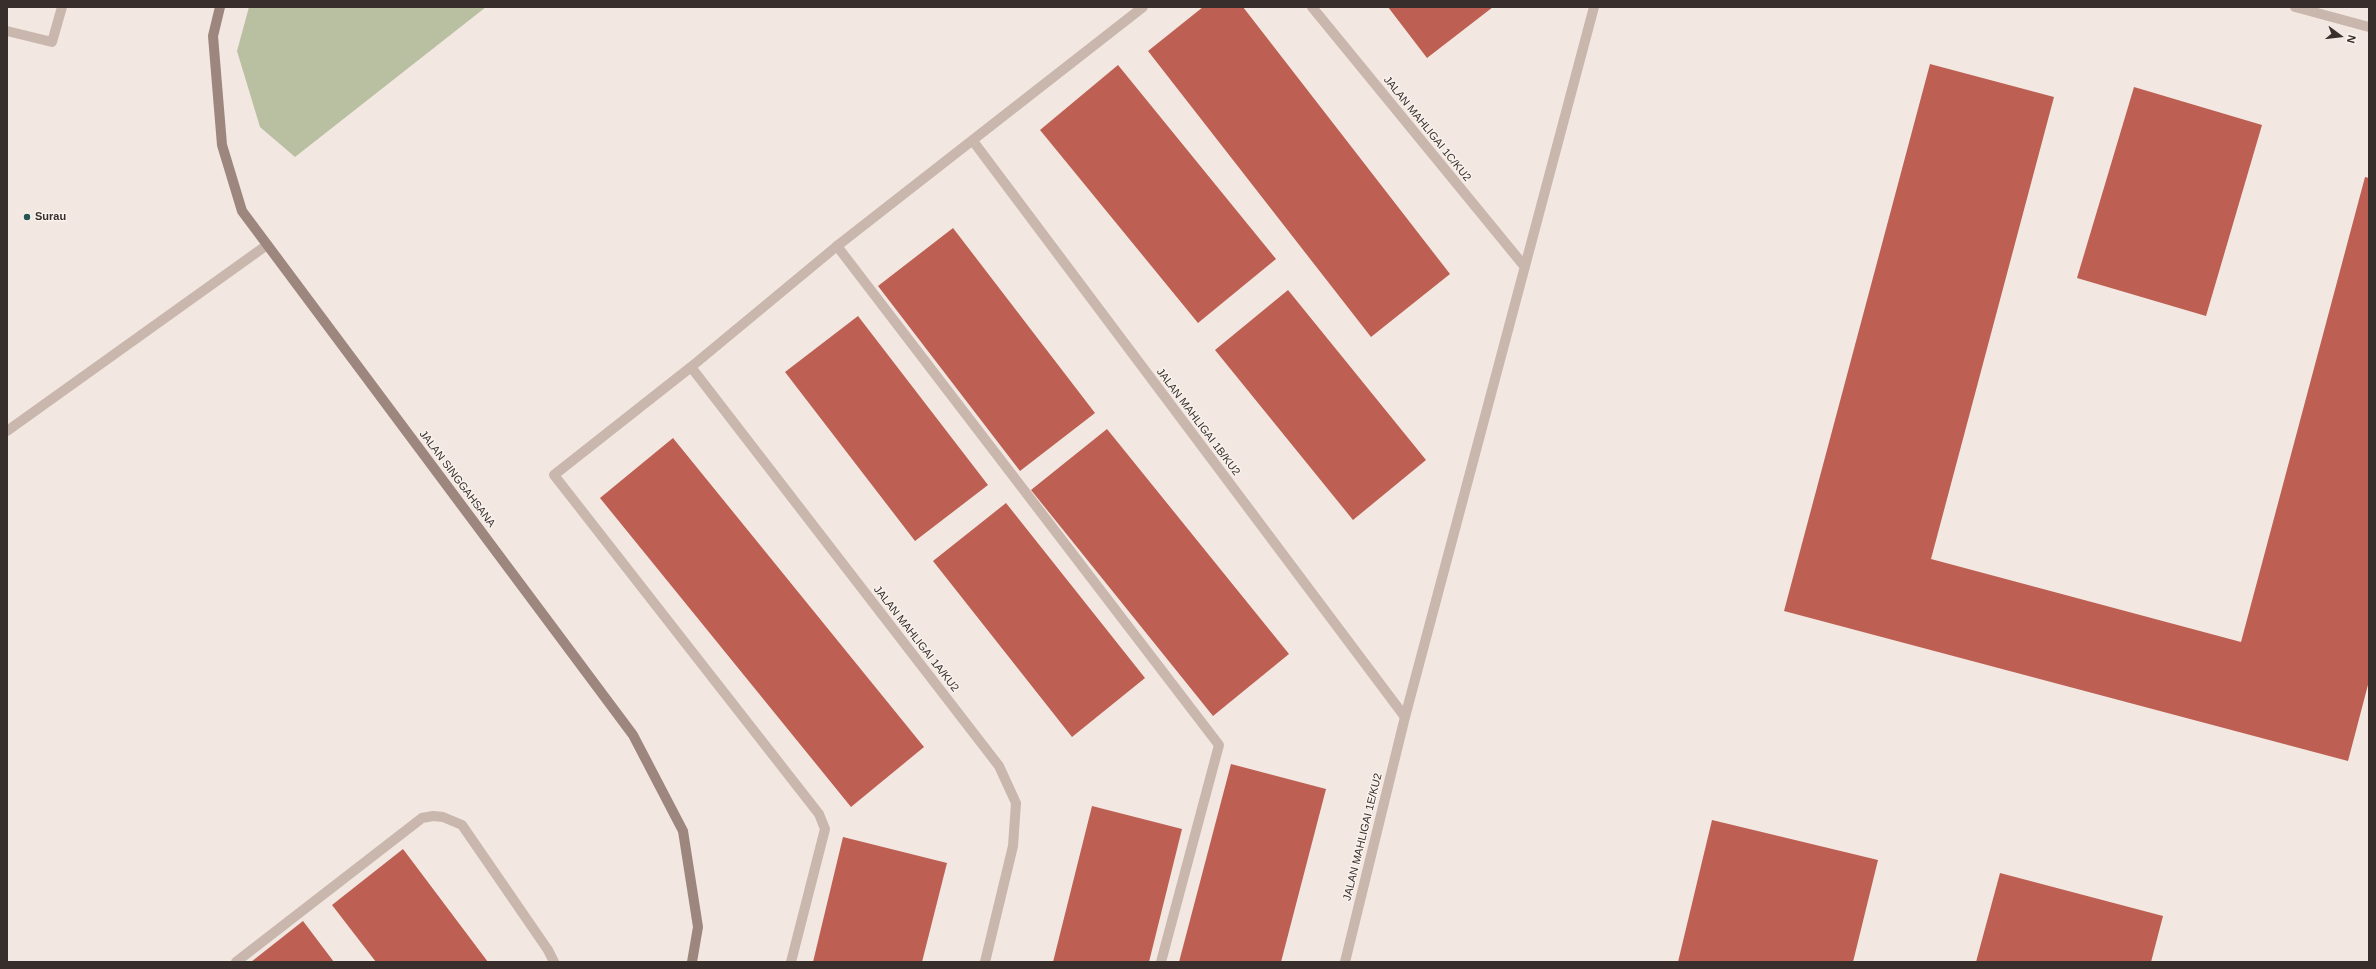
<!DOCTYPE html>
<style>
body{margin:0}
#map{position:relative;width:2376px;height:969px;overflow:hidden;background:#f2e7e1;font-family:Helvetica,sans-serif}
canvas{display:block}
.frame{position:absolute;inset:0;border:8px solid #382e2b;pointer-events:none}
.north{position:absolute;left:2320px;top:16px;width:40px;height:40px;-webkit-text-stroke:3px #f9f2ed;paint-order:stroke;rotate:105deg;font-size:11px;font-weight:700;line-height:16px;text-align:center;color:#382e2b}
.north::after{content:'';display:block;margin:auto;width:14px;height:18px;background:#382e2b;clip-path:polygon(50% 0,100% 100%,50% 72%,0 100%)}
</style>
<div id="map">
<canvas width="2376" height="969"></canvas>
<div class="frame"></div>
<div class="north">N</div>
</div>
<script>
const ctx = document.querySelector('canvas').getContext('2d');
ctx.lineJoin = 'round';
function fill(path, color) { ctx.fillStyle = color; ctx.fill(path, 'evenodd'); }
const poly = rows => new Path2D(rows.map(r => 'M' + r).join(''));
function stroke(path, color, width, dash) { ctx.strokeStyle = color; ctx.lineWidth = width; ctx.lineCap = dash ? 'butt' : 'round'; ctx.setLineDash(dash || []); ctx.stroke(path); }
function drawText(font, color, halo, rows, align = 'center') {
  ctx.font = font + ' Helvetica,sans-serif'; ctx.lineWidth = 3; ctx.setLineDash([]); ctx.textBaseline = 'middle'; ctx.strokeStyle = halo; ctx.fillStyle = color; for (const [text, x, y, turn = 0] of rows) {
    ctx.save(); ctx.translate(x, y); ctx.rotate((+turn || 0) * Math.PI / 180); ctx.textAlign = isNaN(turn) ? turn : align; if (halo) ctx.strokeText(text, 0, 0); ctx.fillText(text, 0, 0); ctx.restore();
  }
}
const green = poly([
 [249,7,486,7,295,157,260,127,237,51]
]);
const building = poly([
 [1203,7,1243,7,1450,274,1371,337,1148,51],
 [1388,7,1493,7,1427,58],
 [1930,64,2054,97,1931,559,2241,642,2365,177,2369,178,2369,681,2348,761,1784,611],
 [1118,65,1276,259,1198,323,1040,130],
 [2134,87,2262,125,2206,316,2077,278],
 [953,228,1095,413,1020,471,878,286],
 [1288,290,1426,460,1353,520,1215,350],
 [858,316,988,485,915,541,785,372],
 [1107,429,1289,654,1213,716,1031,490],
 [673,438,924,747,851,807,600,498],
 [1006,503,1145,678,1072,737,933,561],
 [1231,764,1326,789,1281,962,1179,962],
 [1092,806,1182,829,1149,962,1053,962],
 [1712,820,1878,860,1853,962,1678,962],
 [843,837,947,863,922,962,813,962],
 [403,849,488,962,376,962,332,905],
 [2000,873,2163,916,2151,962,1976,962],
 [303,921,334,962,251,962]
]);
const lane = poly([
 [2295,7,2369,27],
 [837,246,1219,745,1161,962],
 [7,431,267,245]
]);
const street = poly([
 [1312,7,1525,267],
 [7,31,52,42,62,7],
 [973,141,1405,717],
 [691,367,999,766,1016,803,1013,846,985,962],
 [236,962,422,818,433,816,443,817,462,825,548,950,554,962],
 [791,962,825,829,819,814,554,475,691,367,837,246,1143,7],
 [1345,962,1405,717,1594,7]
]);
const secondary = poly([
 [220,7,213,36,222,145,242,211,633,735,683,831,698,927,692,962]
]);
const markers = [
 [27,217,4,"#235754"]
];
const streetNames = [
 ["JALAN MAHLIGAI 1C/KU2",1427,129,51],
 ["JALAN MAHLIGAI 1B/KU2",1198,422,53],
 ["JALAN SINGGAHSANA",457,479,53],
 ["JALAN MAHLIGAI 1A/KU2",916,639,52],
 ["JALAN MAHLIGAI 1E/KU2",1363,837,-76]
];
const poiNames = [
 ["Surau",35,217]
];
fill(green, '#b9c0a1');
fill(building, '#bd6053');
stroke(lane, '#c9b6ad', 10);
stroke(street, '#c9b6ad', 10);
stroke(secondary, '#9d867e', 10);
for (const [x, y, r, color] of markers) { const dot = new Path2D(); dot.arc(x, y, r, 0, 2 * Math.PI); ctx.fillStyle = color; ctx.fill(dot); stroke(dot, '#f9f2ed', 1.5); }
drawText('11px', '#382e2b', '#f9f2ed', streetNames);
drawText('bold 11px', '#382e2b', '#f9f2ed', poiNames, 'left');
</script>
